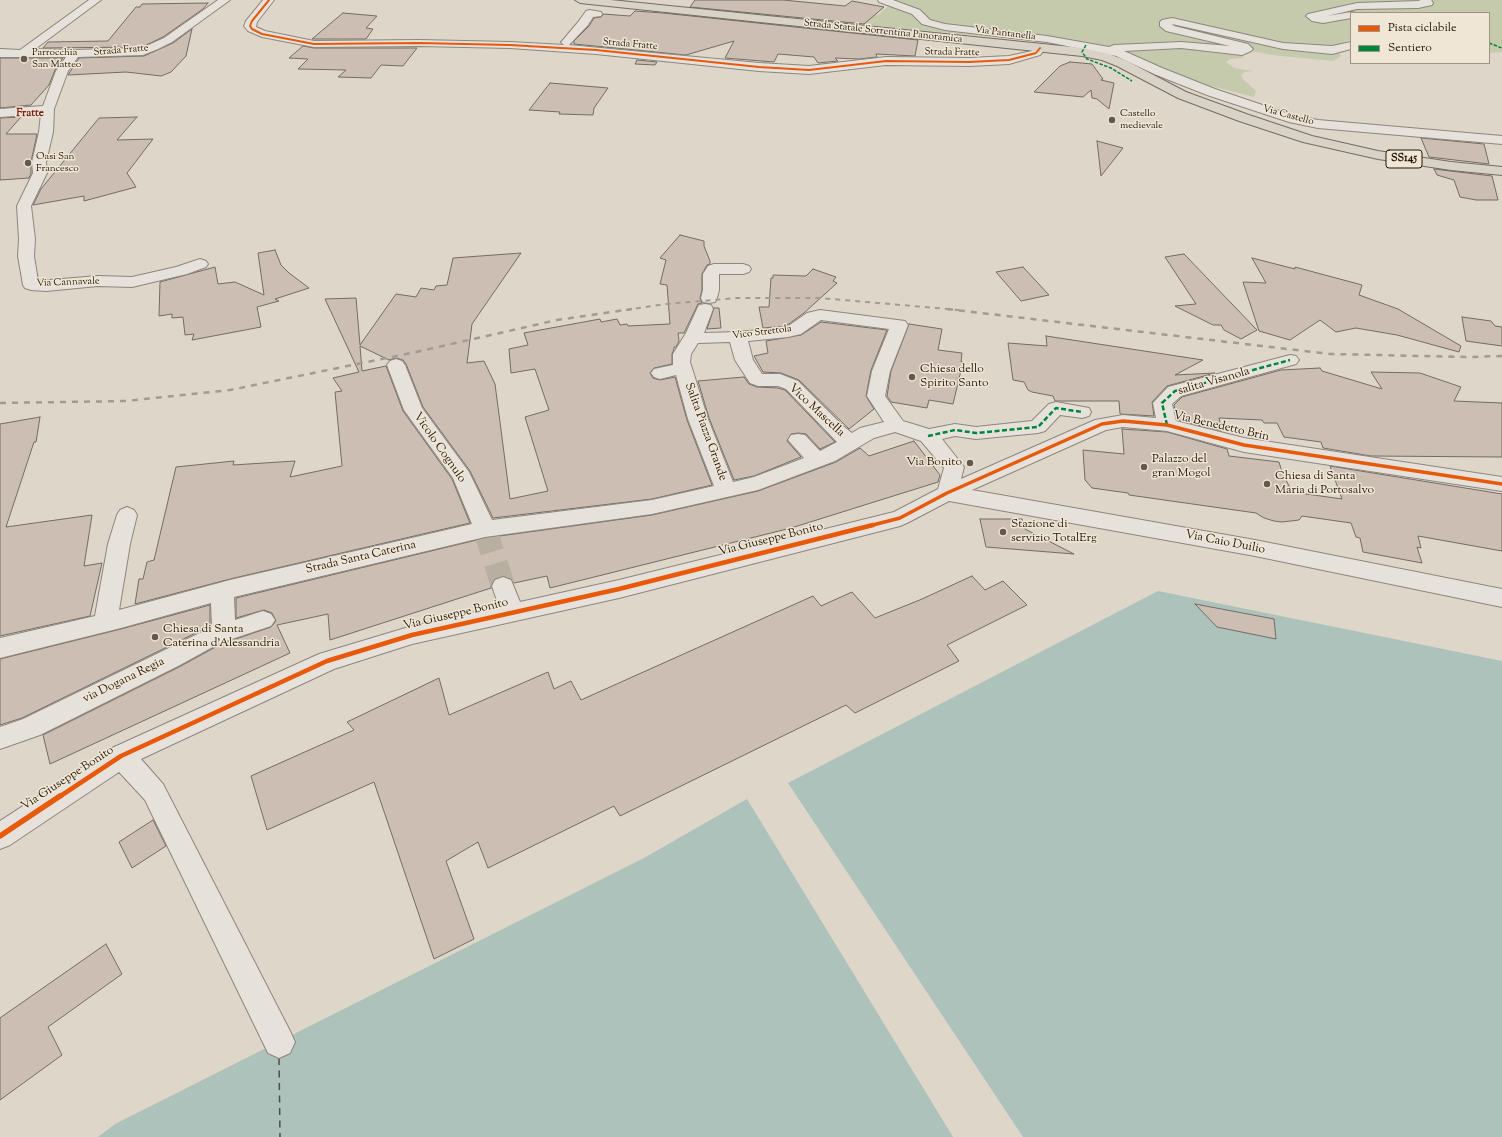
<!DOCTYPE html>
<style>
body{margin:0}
#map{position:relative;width:1502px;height:1137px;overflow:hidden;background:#ded6c8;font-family:"Sorts Mill Goudy",serif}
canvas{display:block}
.legend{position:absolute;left:1350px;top:12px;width:140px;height:52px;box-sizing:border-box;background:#efe6d6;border:1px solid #9e9283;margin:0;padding:5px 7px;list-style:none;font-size:12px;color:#241507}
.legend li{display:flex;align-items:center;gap:8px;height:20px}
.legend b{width:20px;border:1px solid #9e9283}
</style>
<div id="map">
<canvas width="1502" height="1137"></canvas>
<ul class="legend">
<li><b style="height:5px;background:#e8590c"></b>Pista ciclabile</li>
<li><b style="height:5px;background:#00873e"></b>Sentiero</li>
</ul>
</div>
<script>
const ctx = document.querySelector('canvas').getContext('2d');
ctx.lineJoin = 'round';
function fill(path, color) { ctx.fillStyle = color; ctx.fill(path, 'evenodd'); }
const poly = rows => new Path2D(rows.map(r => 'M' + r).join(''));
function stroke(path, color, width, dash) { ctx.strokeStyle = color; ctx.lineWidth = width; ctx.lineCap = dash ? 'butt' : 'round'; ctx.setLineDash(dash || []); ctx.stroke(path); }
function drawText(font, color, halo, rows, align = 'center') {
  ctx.font = font + ' "Sorts Mill Goudy",serif'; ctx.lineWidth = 3; ctx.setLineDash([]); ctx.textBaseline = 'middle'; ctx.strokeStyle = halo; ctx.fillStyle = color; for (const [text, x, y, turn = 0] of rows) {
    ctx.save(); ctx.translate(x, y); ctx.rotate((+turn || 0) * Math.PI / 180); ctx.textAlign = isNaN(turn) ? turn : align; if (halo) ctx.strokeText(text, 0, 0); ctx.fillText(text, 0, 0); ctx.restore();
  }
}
const green = poly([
 [896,0,1502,0,1502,52,1489,53,1489,13,1351,13,1351,40,1336,45,1341,56,1333,61,1272,55,1229,47,1104,46,1089,44,1045,42,814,20,816,12,867,13,878,15],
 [1174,47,1243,55,1243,58,1230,59,1226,62,1234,68,1253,71,1245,72,1241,75,1243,79,1256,91,1254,97,1172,76,1124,51]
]);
const water = poly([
 [1158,591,1502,661,1502,1137,1023,1137,788,783],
 [747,799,953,1137,98,1137,115,1124,644,858]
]);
const ferry = poly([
 [279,1058,280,1137]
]);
const building = poly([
 [695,0,783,0,845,6,852,1,884,7,864,24,690,7,695,0],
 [208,3,203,9,163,37,142,47,43,48,48,42,108,41,136,7,140,7,142,4,208,3],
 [635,11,663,13,918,40,915,56,876,54,877,57,859,59,835,58,838,61,818,63,814,57,778,54,774,62,725,58,734,41,686,55,574,44,574,41,589,26,594,18,601,17,603,14,630,16,635,11],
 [343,13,377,16,366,28,373,29,366,39,312,39,343,13],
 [192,29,186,56,171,72,161,76,126,72,68,75,79,58,144,56,173,43,192,29],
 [303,46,314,48,417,48,403,66,381,65,371,78,338,77,346,70,298,69,308,59,289,58,303,46],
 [0,58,63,58,55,70,49,85,31,105,0,108,0,58],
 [637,60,657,62,655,65,635,64,637,60],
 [1070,62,1092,64,1103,79,1101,80,1114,83,1109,109,1097,99,1092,98,1091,90,1083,97,1034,92,1060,66,1070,62],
 [550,83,608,88,594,108,593,115,559,114,560,112,529,110,550,83],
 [21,117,6,134,37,134,31,162,31,173,29,178,0,180,0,118,21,117],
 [137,117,117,140,153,139,127,173,136,187,84,201,84,196,33,205,41,189,99,118,137,117],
 [1421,138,1484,144,1489,164,1429,157,1421,138],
 [1097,141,1123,148,1101,176,1097,141],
 [1434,169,1492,176,1498,200,1476,200,1460,197,1454,180,1437,175,1434,169],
 [680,235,704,241,704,246,710,261,710,264,707,265,702,274,702,290,700,298,702,303,698,304,684,333,678,333,679,341,676,347,674,347,674,349,672,354,672,364,654,368,650,373,653,378,660,380,675,377,687,420,712,485,652,499,493,518,470,471,423,407,406,364,403,360,396,358,389,360,360,346,362,371,386,366,403,411,452,479,470,523,230,579,135,604,139,579,143,579,147,562,154,560,176,467,234,461,233,465,295,461,290,477,342,466,335,392,342,391,333,378,359,372,325,299,356,298,360,345,396,294,416,297,421,288,434,290,436,286,447,285,453,258,521,253,472,324,467,363,484,361,495,384,510,499,548,491,525,417,549,410,535,369,511,373,509,349,528,345,524,333,600,319,601,322,617,319,620,325,627,324,628,326,670,324,667,285,660,284,666,260,660,258,680,235],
 [275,250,281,265,289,273,309,288,275,299,279,301,257,307,261,327,192,340,194,334,185,335,183,317,172,318,172,314,159,316,160,282,215,267,218,284,235,282,264,295,258,253,275,250],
 [1184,254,1257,330,1241,339,1224,330,1221,325,1213,325,1175,306,1196,304,1165,257,1184,254],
 [1252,258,1295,269,1295,267,1362,285,1359,295,1398,309,1461,346,1459,352,1397,335,1356,328,1336,332,1320,320,1290,340,1259,331,1243,282,1266,283,1252,258],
 [1023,267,1049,295,1021,301,996,272,1023,267],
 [813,269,836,277,833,281,837,283,804,313,786,326,763,328,759,307,769,307,771,278,773,278,773,275,806,276,813,269],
 [714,308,719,308,721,328,707,329,714,308],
 [1462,317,1491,321,1495,326,1502,327,1502,346,1466,341,1462,317],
 [821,322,887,330,871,370,866,396,874,409,849,429,799,380,781,373,763,372,754,356,768,353,766,341,801,335,821,322],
 [909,324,942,329,938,350,962,353,961,362,963,362,953,404,929,400,927,408,891,402,887,396,891,371,909,324],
 [1046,336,1203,360,1175,375,1215,373,1167,386,1152,402,1154,416,1120,414,1119,401,1055,401,1053,396,1032,392,1028,390,1024,382,1013,380,1008,343,1047,346,1046,336],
 [1320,368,1322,371,1382,389,1371,372,1420,373,1461,387,1454,401,1502,403,1502,457,1371,456,1323,448,1321,442,1284,437,1277,423,1264,423,1262,420,1219,418,1222,431,1177,420,1174,405,1182,397,1281,370,1320,368],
 [744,377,749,384,757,387,778,388,785,390,835,442,820,449,806,434,798,433,791,434,787,441,801,457,754,476,734,480,709,418,698,381,744,377],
 [40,417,36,442,34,442,6,527,92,515,84,566,102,563,90,616,0,636,0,424,40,417],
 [1122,429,1167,432,1227,449,1229,456,1279,462,1282,472,1292,492,1342,499,1330,466,1502,494,1502,551,1418,536,1421,548,1417,547,1422,563,1363,552,1360,538,1356,537,1351,523,1302,516,1299,520,1282,522,1274,521,1264,518,1256,513,1129,495,1128,493,1092,488,1085,480,1083,450,1124,454,1122,429],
 [914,441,940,475,938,482,791,528,550,588,547,576,514,583,512,579,502,576,494,579,491,585,491,588,330,640,328,614,277,625,290,653,50,764,43,735,181,666,221,644,271,627,276,621,272,613,264,610,236,618,236,598,485,538,652,515,758,491,836,462,860,448,869,456,914,441],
 [980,519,1022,519,1025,529,1074,554,986,547,980,519],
 [972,576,985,590,1003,581,1027,605,947,645,959,661,855,713,846,705,620,816,614,806,488,868,478,842,446,861,474,939,434,959,374,782,267,830,251,776,354,730,347,722,439,678,449,715,548,672,554,689,571,681,581,700,813,596,821,606,852,592,875,618,922,599,972,576],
 [1195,604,1274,619,1276,639,1217,627,1195,604],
 [210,605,210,626,22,718,0,725,0,659,121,629,210,605],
 [153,820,166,846,132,868,119,842,153,820],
 [106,944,122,974,48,1027,62,1055,0,1100,0,1018,106,944]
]);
const minorTunnel = poly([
 [485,529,503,586]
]);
const minor = poly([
 [89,0,101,0,35,49,74,50,142,48,164,38,218,0,230,0,172,42,158,49,143,55,78,57,68,71,54,109,53,132,46,162,47,173,31,206,35,239,34,256,38,281,98,276,132,277,176,267,200,259,206,261,208,264,206,267,187,274,132,287,98,286,46,291,31,290,25,288,23,285,18,256,19,239,17,206,33,173,32,162,39,132,41,114,0,117,0,109,43,106,56,71,66,57,0,57,0,49,20,50,89,0],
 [263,0,274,0,257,22,256,27,265,31,314,41,419,40,510,42,564,45,561,42,563,40,579,21,586,11,590,10,601,12,602,14,601,16,593,17,588,25,569,45,759,63,809,66,886,57,969,58,1009,56,1032,51,1036,46,1040,45,1044,46,1046,48,1040,55,1009,64,969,66,886,65,809,74,759,71,596,54,510,48,419,46,314,47,262,37,248,31,244,26,246,21,263,0],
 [878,0,893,0,920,10,930,20,945,24,1047,36,1109,47,1114,45,1181,42,1230,46,1166,31,1160,26,1160,22,1162,20,1172,18,1283,43,1332,46,1351,42,1351,49,1332,54,1283,49,1172,24,1174,26,1248,44,1253,49,1251,51,1242,55,1181,48,1124,51,1162,68,1215,89,1292,115,1318,120,1502,136,1502,144,1318,128,1289,122,1207,95,1154,74,1116,56,1047,42,945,30,922,24,912,14,879,2,878,0],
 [1419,0,1431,0,1433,3,1432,5,1418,8,1357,9,1327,16,1351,12,1355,13,1351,13,1351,18,1323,23,1312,21,1306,16,1308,14,1357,3,1420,1,1419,0],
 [714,264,743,264,749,266,751,269,749,272,743,274,719,274,719,290,717,298,715,302,709,303,703,302,701,298,703,290,703,274,708,266,714,264],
 [705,304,711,305,713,309,704,333,739,332,787,327,807,313,820,310,905,321,908,325,890,371,885,396,903,421,929,429,955,424,976,427,1032,421,1049,404,1056,402,1089,408,1091,412,1089,416,1082,418,1060,415,1045,431,1038,433,976,439,955,436,942,439,964,467,961,479,1095,420,1123,415,1156,418,1153,403,1168,387,1290,355,1296,356,1299,360,1296,364,1181,396,1172,404,1176,421,1244,438,1502,477,1502,491,1244,452,1167,431,1123,427,1106,430,972,490,1255,540,1502,589,1502,607,1255,556,949,501,907,523,900,526,619,598,412,644,334,669,141,759,163,784,290,1031,295,1042,290,1053,279,1058,268,1053,145,800,119,772,10,845,0,849,0,821,112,748,319,654,412,626,499,607,492,586,495,580,503,577,511,580,520,602,619,580,894,512,938,489,944,468,921,441,895,432,874,438,835,461,758,490,652,514,485,537,234,597,235,620,263,611,271,614,275,620,271,626,220,643,180,665,40,735,0,749,0,727,23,719,212,627,211,603,121,628,0,658,0,638,95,616,108,544,117,515,120,510,127,507,134,510,137,515,130,544,119,610,230,580,472,524,453,478,404,410,387,365,390,361,396,359,402,361,405,365,422,408,469,472,492,520,652,500,714,486,688,419,676,375,660,379,654,377,651,373,654,369,673,365,673,354,686,333,697,309,699,305,705,304],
 [821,320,889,329,872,371,867,396,884,422,860,428,852,433,843,426,798,381,780,374,762,374,753,360,748,341,788,337,801,334,821,320],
 [730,342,735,360,750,383,758,386,778,386,786,389,837,442,820,451,805,435,798,434,791,435,788,440,804,458,754,477,733,482,708,419,690,362,691,354,698,343,730,342]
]);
const major = poly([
 [575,0,611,0,1082,48,1109,54,1125,60,1186,92,1249,115,1312,136,1378,151,1451,162,1502,167,1502,175,1451,170,1378,159,1303,142,1239,121,1178,98,1117,66,1102,60,1082,56,580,3,575,0]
]);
const railFar1 = poly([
 [626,310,665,304,737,298,820,298,959,310]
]);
const rail = poly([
 [947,309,1330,354,1470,357,1502,356],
 [0,403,126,401,230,390,416,352,557,320,632,309]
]);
const quietFar1 = poly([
 [1489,43,1502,48],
 [1086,45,1082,52,1087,59,1111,68,1132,81]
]);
const quiet = poly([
 [1167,425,1162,403,1175,391,1290,360],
 [928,436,955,430,976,433,1038,427,1056,408,1082,412]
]);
const cyclewayFar3 = poly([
 [269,0,252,21,250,26,252,29,262,34,314,44,419,43,510,45,596,50,759,67,809,70,886,61,969,62,1009,60,1036,53,1040,48]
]);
const cyclewayFar2 = poly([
 [869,526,900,518,947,493,1102,424,1123,421,1167,425,1244,445,1502,484]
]);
const cyclewayFar1 = poly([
 [59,797,121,756,327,661,412,635,619,589,873,525]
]);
const cycleway = poly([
 [0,836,60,796]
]);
const markers = [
 [24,59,4,"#65594b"],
 [1112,120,4,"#65594b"],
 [28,163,4,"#65594b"],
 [912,377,4,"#65594b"],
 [970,463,4,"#65594b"],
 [1144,467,4,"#65594b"],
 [1267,484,4,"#65594b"],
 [1003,532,4,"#65594b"],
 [155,637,4,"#65594b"]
];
const farStreetnames = [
 ["Strada Statale Sorrentina Panoramica",883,32,6],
 ["Via Pantanella",1005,34,7],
 ["Strada Fratte",630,45,5],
 ["Strada Fratte",121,51,-5],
 ["Strada Fratte",952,53,1],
 ["Via Castello",1288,116,15],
 ["Via Cannavale",68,283,-2],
 ["Vico Strettola",762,333,-7]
];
const farPoinames = [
 ["Parrocchia",32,53],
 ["San Matteo",32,65],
 ["Castello",1120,114],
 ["medievale",1120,126],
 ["Oasi San",36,157],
 ["Francesco",36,169]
];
const farNeighbourhoodnames = [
 ["Fratte",30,114]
];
const shields = [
 [1404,159,36]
];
const shieldNames = [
 ["SS145",1404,159]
];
const poiNames = [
 ["Chiesa dello",920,370],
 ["Spirito Santo",920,384],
 ["Palazzo del",1152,460],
 ["gran Mogol",1152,474],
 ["Via Bonito",962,463,"right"],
 ["Chiesa di Santa",1275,477],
 ["Maria di Portosalvo",1275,491],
 ["Stazione di",1011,525],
 ["servizio TotalErg",1011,539],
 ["Chiesa di Santa",163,630],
 ["Caterina d'Alessandria",163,644]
];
const streetNames = [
 ["salita Visanola",1214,382,-16],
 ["Vico Mascella",816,411,43],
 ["Via Benedetto Brin",1221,427,13],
 ["Salita Piazza Grande",705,432,70],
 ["Vicolo Cognulo",439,448,55],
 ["Via Giuseppe Bonito",771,540,-14],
 ["Via Caio Duilio",1225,543,11],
 ["Strada Santa Caterina",361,558,-13],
 ["Via Giuseppe Bonito",456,615,-13],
 ["via Dogana Regia",124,681,-26],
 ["Via Giuseppe Bonito",68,779,-33]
];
fill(green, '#c5caac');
fill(water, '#acc2bb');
stroke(ferry, '#4c4f44', 1.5, [7, 5.5]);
fill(building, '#cdbeb4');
stroke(building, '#736c63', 1);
stroke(minorTunnel, '#b9afa1', 24, [24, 12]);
stroke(minor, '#8d867d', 2);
stroke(major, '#736c63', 2);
fill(minor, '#e6e2db');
fill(major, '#d9d2c6');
stroke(railFar1, '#a09b95', 2, [5, 5]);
stroke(rail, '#a09b95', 2.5, [6, 6]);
stroke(quietFar1, '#00873e', 1.5, [3.5, 1.5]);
stroke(quiet, '#00873e', 2.5, [5, 2.5]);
stroke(cyclewayFar3, '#e8590c', 2);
stroke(cyclewayFar2, '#e8590c', 3.5);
stroke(cyclewayFar1, '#e8590c', 4.5);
stroke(cycleway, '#e8590c', 5.5);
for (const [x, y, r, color] of markers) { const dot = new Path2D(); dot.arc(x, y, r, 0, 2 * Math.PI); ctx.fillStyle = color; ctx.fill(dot); stroke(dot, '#efe6d6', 1.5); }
drawText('10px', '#241507', '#efe6d6', farStreetnames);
drawText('10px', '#241507', '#efe6d6', farPoinames, 'left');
drawText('bold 11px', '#7a1f14', '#efe6d6', farNeighbourhoodnames);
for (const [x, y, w] of shields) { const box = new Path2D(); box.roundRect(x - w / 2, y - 9, w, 18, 3); ctx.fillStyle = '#efe6d6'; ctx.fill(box); stroke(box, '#241507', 1); }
drawText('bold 11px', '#241507', null, shieldNames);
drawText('12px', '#241507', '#efe6d6', poiNames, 'left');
drawText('12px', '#241507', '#efe6d6', streetNames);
</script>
